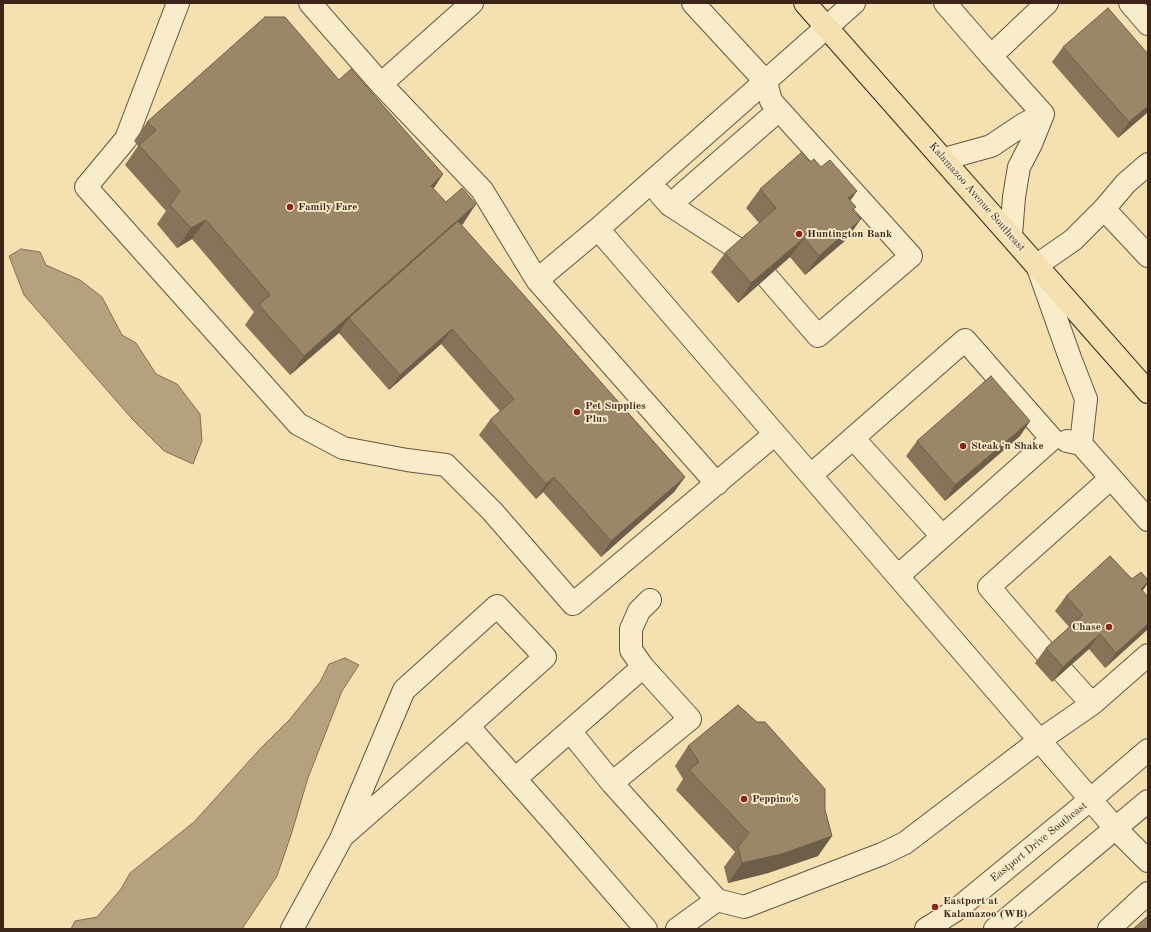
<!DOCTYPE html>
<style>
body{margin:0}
#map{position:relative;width:1151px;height:932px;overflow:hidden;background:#f4e1af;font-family:"Old Standard TT",serif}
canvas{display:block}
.frame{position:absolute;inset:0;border:4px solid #3c241b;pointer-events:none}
</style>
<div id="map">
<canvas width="1151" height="932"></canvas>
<div class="frame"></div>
</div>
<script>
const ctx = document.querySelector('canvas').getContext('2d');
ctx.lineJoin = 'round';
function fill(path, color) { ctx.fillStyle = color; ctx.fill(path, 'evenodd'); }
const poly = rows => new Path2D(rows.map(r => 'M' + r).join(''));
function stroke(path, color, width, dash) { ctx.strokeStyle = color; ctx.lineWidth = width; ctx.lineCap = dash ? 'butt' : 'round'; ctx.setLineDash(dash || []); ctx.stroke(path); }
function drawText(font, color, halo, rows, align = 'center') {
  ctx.font = font + ' "Old Standard TT",serif'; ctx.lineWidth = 3.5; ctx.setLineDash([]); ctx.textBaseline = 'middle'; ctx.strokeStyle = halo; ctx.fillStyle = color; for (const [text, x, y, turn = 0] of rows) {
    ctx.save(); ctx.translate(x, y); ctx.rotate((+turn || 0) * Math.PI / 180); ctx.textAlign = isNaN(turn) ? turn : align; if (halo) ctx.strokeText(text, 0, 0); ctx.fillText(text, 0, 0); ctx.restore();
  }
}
const water = poly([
 [21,249,40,252,46,265,80,280,102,297,122,335,136,343,156,374,177,384,200,414,202,441,193,464,164,451,133,420,24,295,9,256,21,249],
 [345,658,359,665,342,691,331,719,308,778,291,835,277,876,242,929,71,929,75,921,97,917,121,889,130,873,194,822,259,750,290,719,320,682,329,664,345,658]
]);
const minor = poly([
 [178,3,126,139,86,187,298,424,343,448,407,460,446,465,492,511,573,604,775,434],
 [310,3,381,84,482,190,537,280,717,484],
 [693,3,766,82,771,101,911,256,818,336,767,277],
 [945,3,991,56],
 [1130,3,1148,24],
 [381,84,472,3],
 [1043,114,991,56,1047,3],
 [944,159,991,146,1024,124,1043,114],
 [660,194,670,205,738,249],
 [670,205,779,110],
 [1104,209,1148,256],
 [598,229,1116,829,1148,861],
 [1011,235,1014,197,1019,167,1031,144,1043,114],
 [537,280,598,229,854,3],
 [853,438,942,536],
 [1067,441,1081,444,1148,520],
 [1081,444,1086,399,1070,358,1037,265,1073,240,1104,209,1126,183,1148,164],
 [811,475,965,340,1052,439,898,576],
 [1046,653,989,587,1111,478],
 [1063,672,1092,704],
 [570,731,612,783,717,900],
 [515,779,643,667,631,650,631,629,639,611,650,600],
 [612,783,690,719,643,667],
 [344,835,468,726],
 [292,929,341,839,404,690,497,606,545,657,468,726,555,824,646,929],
 [677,929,717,900,744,907,882,854,905,843,1040,740,1092,704,1148,655],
 [926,929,956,910,1091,799,1148,750],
 [995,929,1148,801],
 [1109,929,1148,893]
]);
const major = poly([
 [805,3,1148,392]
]);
const wall = poly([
 [1063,47,1148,112,1118,138,1052,62],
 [339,80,443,174,433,189,463,224,461,225,685,477,674,492,601,557,543,492,536,499,479,435,490,420,500,411,441,344,389,390,339,333,290,375,245,325,254,312,192,239,177,248,157,224,166,211,125,165,138,146,134,141,147,122],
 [810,162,850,201,853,210,847,239,805,275,790,257,738,303,711,272,725,253,759,223,746,208,760,189],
 [1030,421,1020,436,945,501,906,456,917,441],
 [1132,579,1148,583,1142,591,1148,629,1105,668,1089,649,1052,682,1035,663,1046,648,1069,627,1055,611,1066,596],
 [688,746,825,810,832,836,818,856,768,873,728,883,724,867,735,852,676,790,683,779,675,766]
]);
const shadedWall = poly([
 [1148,106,1148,112,1118,138,1129,122],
 [443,174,430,194,431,186],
 [857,191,844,210,848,198],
 [476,204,463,224,352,321,349,318,339,333,290,375,304,356],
 [861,219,847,239,805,275,819,256],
 [206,220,192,239,177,248,191,228],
 [804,238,790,257,738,303,751,283],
 [452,329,441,344,389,390,400,375],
 [1030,421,1020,436,945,501,955,485],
 [554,477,543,492,536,499,546,484],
 [685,477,674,492,601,557,611,541],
 [1148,582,1148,583,1139,596,1141,589],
 [1148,624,1148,629,1105,668,1116,653],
 [1100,634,1089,649,1052,682,1063,667],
 [832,836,818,856,768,873,728,883,742,863]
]);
const building = poly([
 [1108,8,1148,54,1148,106,1129,122,1063,47,1108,8],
 [265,17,285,17,339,80,351,69,443,174,431,186,446,202,462,188,476,204,304,356,259,305,270,295,206,220,191,228,170,205,180,191,139,145,156,130,147,122,265,17],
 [802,152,810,162,814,159,821,167,830,160,857,191,848,198,856,207,852,210,861,219,819,256,804,238,751,283,725,253,776,208,760,189,802,152],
 [458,221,685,477,611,541,554,477,546,484,490,420,514,399,452,329,400,375,349,318,458,221],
 [991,376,1030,421,955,485,917,441,991,376],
 [1110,556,1132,579,1141,572,1148,580,1148,582,1141,589,1148,597,1148,624,1116,653,1100,634,1063,667,1046,648,1083,615,1066,596,1110,556],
 [738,705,757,722,765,722,825,789,825,810,832,836,782,854,742,863,738,847,749,833,689,770,699,762,688,746,738,705],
 [1148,916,1148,929,1133,929,1148,916]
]);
const markers = [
 [290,207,4,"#8f2418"],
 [799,234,4,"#8f2418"],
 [577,412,4,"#8f2418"],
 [963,446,4,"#8f2418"],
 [1109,627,4,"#8f2418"],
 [744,799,4,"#8f2418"],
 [935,907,4,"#8f2418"]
];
const streetNames = [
 ["Kalamazoo Avenue Southeast",977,197,49],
 ["Eastport Drive Southeast",1039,842,-39]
];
const poiNames = [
 ["Family Fare",298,207],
 ["Huntington Bank",807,234],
 ["Pet Supplies",585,406],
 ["Plus",585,419],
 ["Steak 'n Shake",971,446],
 ["Chase",1101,627,"right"],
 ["Peppino's",752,799],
 ["Eastport at",943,901],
 ["Kalamazoo (WB)",943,914]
];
fill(water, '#b5a17d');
stroke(water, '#856f56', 1);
stroke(minor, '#6a5340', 24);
stroke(major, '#3c241b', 24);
stroke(minor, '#f8eccb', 22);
stroke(major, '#f4e1af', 22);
fill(wall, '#867359');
fill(shadedWall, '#6d5e49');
fill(building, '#9c8668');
stroke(building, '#6d5e49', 1);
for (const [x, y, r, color] of markers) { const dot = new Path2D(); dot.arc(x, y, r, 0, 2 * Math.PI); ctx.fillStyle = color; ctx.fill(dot); stroke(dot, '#f8eccb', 1.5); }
drawText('11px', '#3c241b', '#f8eccb', streetNames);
drawText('bold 11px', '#3c241b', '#f8eccb', poiNames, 'left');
</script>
